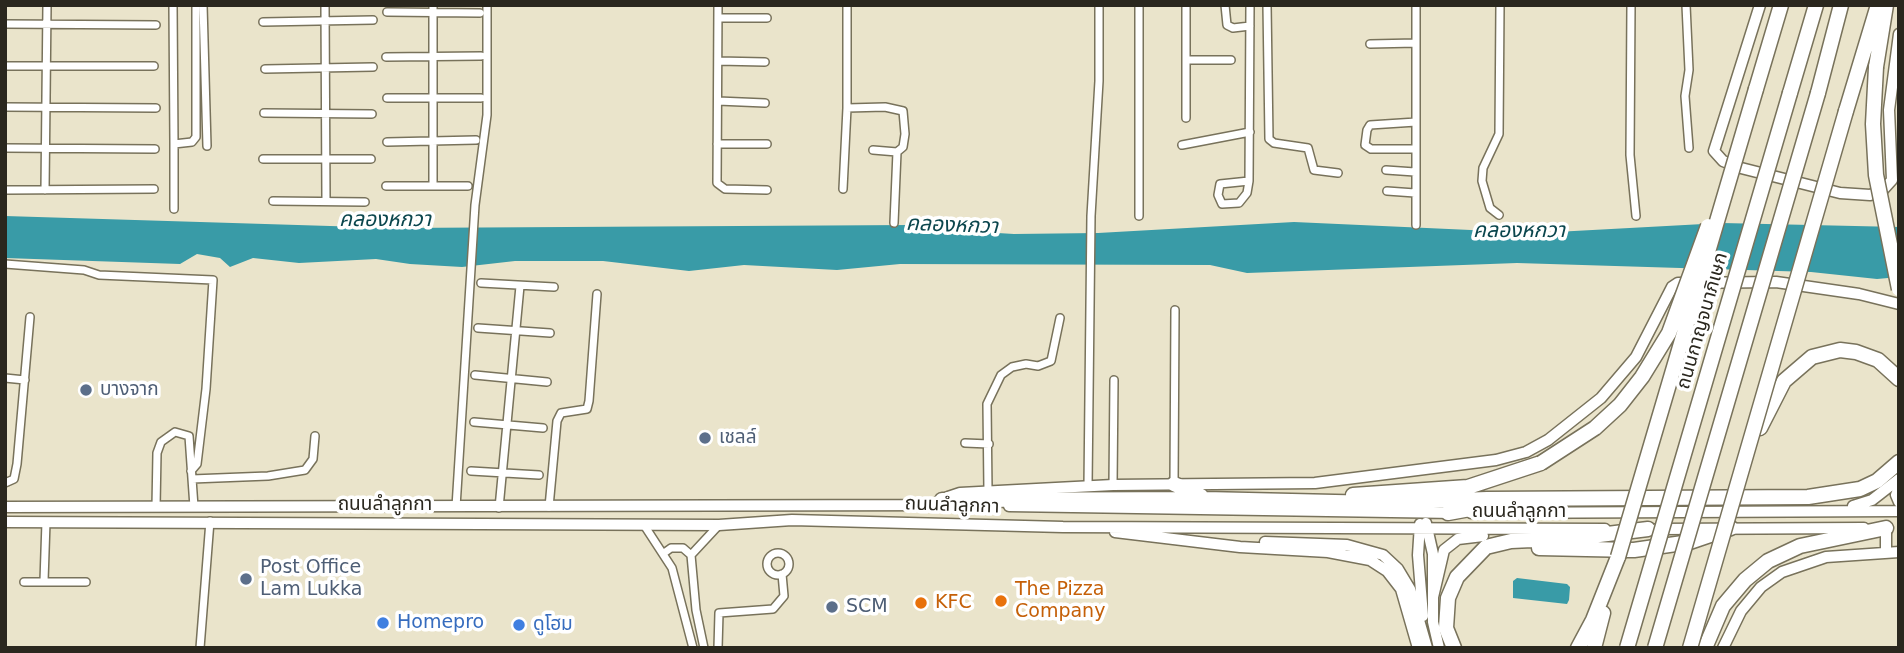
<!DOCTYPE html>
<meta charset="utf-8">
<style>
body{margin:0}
#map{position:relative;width:1904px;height:653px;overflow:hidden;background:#eae4cb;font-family:"DejaVu Sans",sans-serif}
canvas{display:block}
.frame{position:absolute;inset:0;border:7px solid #2a271e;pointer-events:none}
</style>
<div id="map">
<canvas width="1904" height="653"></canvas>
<div class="frame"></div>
</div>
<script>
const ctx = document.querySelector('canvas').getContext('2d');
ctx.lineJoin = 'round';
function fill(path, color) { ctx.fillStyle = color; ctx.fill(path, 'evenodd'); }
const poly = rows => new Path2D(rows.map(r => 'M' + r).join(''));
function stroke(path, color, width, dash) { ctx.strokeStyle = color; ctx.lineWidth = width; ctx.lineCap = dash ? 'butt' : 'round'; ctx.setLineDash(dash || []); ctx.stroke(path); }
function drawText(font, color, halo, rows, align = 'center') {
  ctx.font = font + ' "DejaVu Sans","Noto Sans Thai",sans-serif'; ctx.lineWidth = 7; ctx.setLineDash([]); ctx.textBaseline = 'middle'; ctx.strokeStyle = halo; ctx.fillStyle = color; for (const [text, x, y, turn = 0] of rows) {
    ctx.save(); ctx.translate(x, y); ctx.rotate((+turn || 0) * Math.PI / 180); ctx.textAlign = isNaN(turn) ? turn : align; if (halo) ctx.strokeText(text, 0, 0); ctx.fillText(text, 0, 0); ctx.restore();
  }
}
const water = poly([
 [5,216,395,228,911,225,932,229,1014,234,1098,233,1294,222,1537,233,1722,223,1899,227,1899,277,1877,279,1811,272,1517,263,1247,273,1210,265,900,264,837,270,744,265,689,271,603,261,515,261,462,267,410,264,376,259,299,263,253,258,230,267,220,258,197,254,180,264,5,258],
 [1517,578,1567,584,1570,587,1569,600,1567,604,1513,598,1513,581]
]);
const street = poly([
 [173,5,174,144],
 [203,5,207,146],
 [325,5,326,201],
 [718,5,717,183,725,189,767,190],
 [847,5,847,108,885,107,903,111,905,134,903,147,897,152,894,223],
 [1225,5,1227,25,1233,28,1250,26],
 [1267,5,1269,139,1274,143,1308,148,1314,170,1338,173],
 [1631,5,1630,155,1636,216],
 [1686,5,1689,70,1685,96,1689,148],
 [387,12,480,13],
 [718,18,767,18],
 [263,22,373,20],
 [5,24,156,25],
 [1370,44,1416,43],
 [386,57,481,56],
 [1188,60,1231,60],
 [718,61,765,62],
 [5,66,154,66],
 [265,69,373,67],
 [387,98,481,98],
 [718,101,765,103],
 [5,107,156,108],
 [264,113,372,114],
 [1186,118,1186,5],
 [1416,122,1370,125,1367,130,1365,145,1371,149,1416,149],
 [387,142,476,140],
 [717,144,767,144],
 [1182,145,1250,132],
 [5,148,155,149],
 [873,150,897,152],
 [263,159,371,159],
 [1386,170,1415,172],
 [1249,181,1220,184,1218,195,1222,204,1239,203,1247,193,1249,181,1250,5],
 [386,186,468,186],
 [433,186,433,5],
 [843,189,847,108],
 [5,190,154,189],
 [45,190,47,5],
 [1387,191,1415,193],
 [273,201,365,202],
 [174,209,174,144,192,142,196,137,196,5],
 [1499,215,1490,208,1482,181,1483,168,1499,134,1500,5],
 [1139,216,1139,5],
 [1416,225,1416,5],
 [5,264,84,270,99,275,213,280,206,389,197,464,191,471],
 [481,283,554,287],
 [478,328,550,333],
 [475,375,547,382],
 [5,378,25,380],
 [474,422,543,428],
 [965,443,989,444],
 [471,471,539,475],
 [192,479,268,476,305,470,313,459,315,436],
 [5,483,14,479,17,464,30,317],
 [1174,484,1175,310],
 [1113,485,1114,380],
 [1088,486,1091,216,1099,81,1099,5],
 [988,491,987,404,1001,375,1012,367,1026,364,1038,366,1051,361,1060,318],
 [156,507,157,453,161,442,175,432,189,436,194,507],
 [456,507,475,205,487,115,487,5],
 [549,507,557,421,561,413,587,409,589,401,597,294],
 [499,508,520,286],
 [644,525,672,568,693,648],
 [664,553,671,548,683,548,691,555],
 '767 564a11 11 0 1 1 22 0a11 11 0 1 1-22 0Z',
 [44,581,46,522],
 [24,582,86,582],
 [200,648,210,521],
 [704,648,696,610,691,555,718,526],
 [718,648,719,613,773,609,784,596,782,574]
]);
const secondary = poly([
 [1760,5,1714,151,1723,161,1741,168,1840,193,1870,195,1882,191,1892,180,1889,110,1899,34],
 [1899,488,1896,495,1899,502],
 [948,497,960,493,1113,485,1315,483,1496,460,1526,452,1548,440,1601,398,1636,357,1672,287,1678,283,1776,282,1859,294,1899,304],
 [1009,506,1455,513],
 [1853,506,1872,500,1899,479],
 [5,507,951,505],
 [1471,513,1899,511],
 [5,522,719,525,792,520,1063,527,1605,529],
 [1426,523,1433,554,1433,622,1439,648],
 [1420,524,1418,555,1423,616],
 [1657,529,1864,528],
 [1115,532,1240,547,1328,552,1370,560,1387,571,1401,589,1418,648],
 [1265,542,1347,545,1383,555,1398,569,1410,589,1427,648],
 [1886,552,1886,528],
 [1433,597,1444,550,1458,539,1483,536],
 [1723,648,1741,611,1761,587,1782,572,1826,557,1899,552]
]);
const highway = poly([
 [1876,67,1886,5],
 [1756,89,1781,5],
 [1790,93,1816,5],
 [1818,93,1841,5],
 [1846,111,1878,5],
 [1760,428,1784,381,1812,357,1840,350,1856,352,1878,360,1899,379],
 [1174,484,1201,496],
 [1353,495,1468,487,1541,463],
 [942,500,1205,499,1378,503,1487,499,1808,497,1860,489,1877,481,1899,462],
 [1448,513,1481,507],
 [1539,548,1634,550,1690,542,1731,528],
 [1454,648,1446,628,1448,598,1457,577,1486,547,1511,541,1575,538,1648,529],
 [1578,648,1593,620,1618,557],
 [1594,648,1603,613],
 [1705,648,1723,606,1745,580,1768,561,1800,546,1886,528]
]);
const highwayBridge = poly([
 [1876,67,1873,124,1876,175,1899,289],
 [1541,463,1595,428,1620,405,1642,377,1669,333,1708,226],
 [1618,557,1756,89],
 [1627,648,1790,93],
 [1655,648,1818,93],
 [1690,648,1846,111]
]);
const markers = [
 [86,390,7,"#5c6f8a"],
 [705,438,7,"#5c6f8a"],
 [246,579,7,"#5c6f8a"],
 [1001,601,7,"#e8710a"],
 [921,603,7,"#e8710a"],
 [832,607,7,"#5c6f8a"],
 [383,623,7,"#3f7fe0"],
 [519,625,7,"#3f7fe0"]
];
const streetNames = [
 ["ถนนกาญจนาภิเษก",1703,321,-74],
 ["ถนนลำลูกกา",385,505],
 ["ถนนลำลูกกา",952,506,2],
 ["ถนนลำลูกกา",1519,512]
];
const serviceNames = [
 ["บางจาก",100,390],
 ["เชลล์",719,438],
 ["Post Office",260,568],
 ["Lam Lukka",260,590],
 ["SCM",846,607]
];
const foodNames = [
 ["The Pizza",1015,590],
 ["Company",1015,612],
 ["KFC",935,603]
];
const shopNames = [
 ["Homepro",397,623],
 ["ดูโฮม",533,625]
];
const waterNames = [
 ["คลองหกวา",385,221],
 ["คลองหกวา",952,226,2],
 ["คลองหกวา",1519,232]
];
fill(water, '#399ba7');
stroke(street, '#78725b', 10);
stroke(secondary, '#78725b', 13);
stroke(highway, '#78725b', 17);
stroke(street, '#fff', 7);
stroke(secondary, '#fff', 10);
stroke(highway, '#fff', 14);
stroke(highwayBridge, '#78725b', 17, []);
stroke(highwayBridge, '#fff', 14);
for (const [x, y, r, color] of markers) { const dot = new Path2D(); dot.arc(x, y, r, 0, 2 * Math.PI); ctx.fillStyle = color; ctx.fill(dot); stroke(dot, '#fff', 2.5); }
drawText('19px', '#2a271e', '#fff', streetNames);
drawText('19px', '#4e5e75', '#fff', serviceNames, 'left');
drawText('19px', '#c56008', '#fff', foodNames, 'left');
drawText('19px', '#366cbe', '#fff', shopNames, 'left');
drawText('italic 21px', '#0b464d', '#fff', waterNames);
</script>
